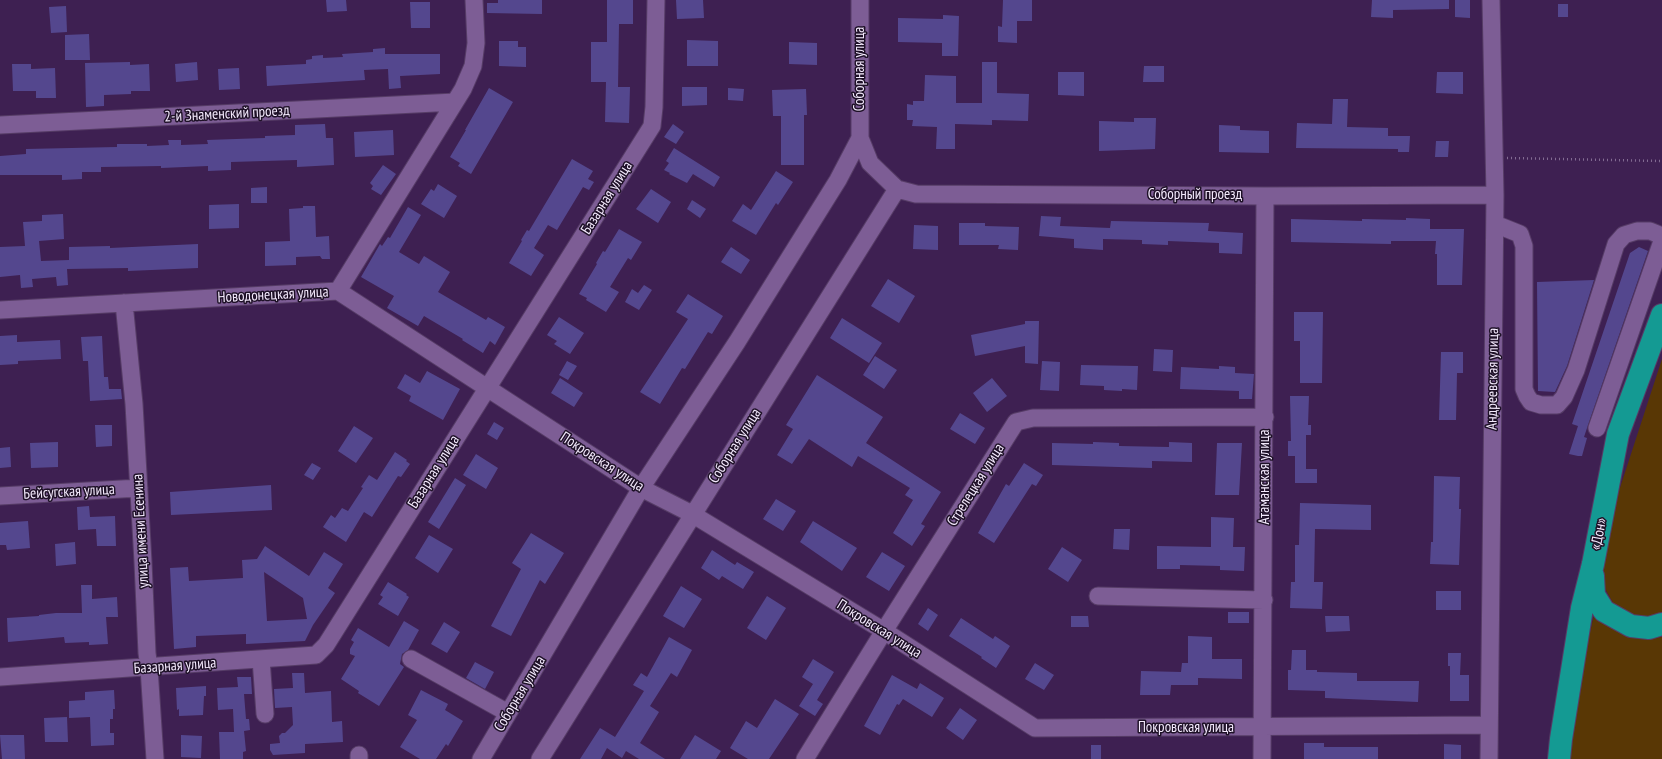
<!DOCTYPE html>
<meta charset="utf-8">
<style>
body{margin:0}
canvas{display:block;background:#3e2052}
</style>
<canvas width="1662" height="759"></canvas>
<script>
const ctx = document.querySelector('canvas').getContext('2d');
ctx.lineJoin = 'round';
function fill(path, color) { ctx.fillStyle = color; ctx.fill(path, 'evenodd'); }
const poly = rows => new Path2D(rows.map(r => 'M' + r).join(''));
function stroke(path, color, width, dash) { ctx.strokeStyle = color; ctx.lineWidth = width; ctx.lineCap = dash ? 'butt' : 'round'; ctx.setLineDash(dash || []); ctx.stroke(path); }
function drawText(font, color, halo, rows, align = 'center') {
  ctx.font = font + ' "PT Sans Narrow",sans-serif'; ctx.lineWidth = 3; ctx.setLineDash([]); ctx.textBaseline = 'middle'; ctx.strokeStyle = halo; ctx.fillStyle = color; for (const [text, x, y, turn = 0] of rows) {
    ctx.save(); ctx.translate(x, y); ctx.rotate((+turn || 0) * Math.PI / 180); ctx.textAlign = isNaN(turn) ? turn : align; if (halo) ctx.strokeText(text, 0, 0); ctx.fillText(text, 0, 0); ctx.restore();
  }
}
const green = poly([
 [1662,359,1662,615,1651,618,1629,617,1614,605,1602,583,1601,553,1615,503],
 [1596,606,1645,638,1662,637,1662,759,1568,759,1582,667]
]);
const building = poly([
 [326,0,346,0,347,11,327,12],
 [498,0,542,0,542,14,487,13,487,3,498,3],
 [607,0,633,0,633,24,619,24,618,87,630,87,629,123,605,122,606,82,591,82,591,42,607,42],
 [676,0,703,0,704,18,677,19],
 [1003,0,1032,0,1032,21,1017,21,1017,43,998,42,998,26,1002,27],
 [1372,0,1449,0,1449,9,1393,10,1393,18,1371,17],
 [1455,0,1470,0,1470,18,1455,17],
 [410,2,430,2,430,28,411,28],
 [1558,4,1568,4,1568,17,1558,17],
 [66,6,67,32,51,33,49,7],
 [943,15,959,16,958,56,942,56,942,43,898,42,898,18,943,19],
 [89,34,90,60,65,60,65,35],
 [687,40,718,41,718,66,687,66],
 [499,41,518,41,518,47,526,47,526,67,499,66],
 [789,42,817,43,817,65,789,64],
 [385,48,385,54,440,54,440,74,400,76,401,88,389,89,388,69,364,70,365,80,267,86,266,66,306,64,306,60,312,59,312,56,323,55,323,58,343,57,342,54,373,52,373,49],
 [130,62,130,65,149,64,150,91,131,91,131,94,104,95,104,106,86,107,85,63],
 [197,62,198,80,176,82,175,64],
 [982,62,997,62,997,93,1029,94,1028,121,992,120,992,125,955,124,955,149,936,149,937,127,912,126,913,120,907,120,907,104,913,105,913,101,924,101,925,75,956,76,956,103,982,103],
 [12,64,31,64,31,69,55,68,56,98,36,98,36,91,13,91],
 [1144,66,1164,66,1164,82,1143,82],
 [239,68,240,89,219,90,218,69],
 [1058,72,1084,72,1084,96,1058,95],
 [1437,72,1463,72,1463,94,1436,93],
 [682,87,707,87,707,105,682,106],
 [489,88,513,102,471,174,458,166,460,163,450,157,466,130,465,130],
 [728,88,744,89,743,101,728,100],
 [806,89,807,115,804,115,804,165,781,165,781,116,773,116,772,90],
 [1333,99,1348,99,1347,127,1388,128,1388,136,1410,136,1409,152,1398,152,1398,149,1296,148,1297,123,1332,124],
 [1134,118,1156,118,1155,149,1099,151,1099,121,1134,122],
 [325,124,326,138,333,138,334,165,297,167,297,160,231,162,231,170,208,171,208,166,161,168,161,166,101,167,101,172,82,172,82,179,62,180,62,175,0,175,0,156,26,154,26,149,117,147,117,144,147,144,147,146,169,145,168,140,181,140,181,145,208,144,207,140,265,138,265,136,295,135,295,125],
 [673,124,684,132,676,144,664,137],
 [1219,125,1240,126,1240,130,1269,131,1269,153,1219,152],
 [393,130,394,155,355,157,354,132],
 [1436,141,1449,141,1448,157,1435,157],
 [674,148,720,177,714,187,693,174,687,183,669,174,670,173,664,170,669,163,666,161],
 [572,159,593,171,588,179,594,182,589,190,583,187,557,230,548,225,534,248,544,255,531,276,509,263,522,241,521,240,527,230,529,231],
 [383,165,396,174,381,195,371,189,373,186,370,183],
 [776,171,793,182,778,205,776,203,756,235,732,221,743,204,751,210],
 [438,184,457,196,444,218,421,204,431,189,434,191],
 [267,187,267,203,251,203,251,188],
 [651,189,671,202,658,223,636,209],
 [692,200,706,209,700,218,687,209],
 [239,204,239,228,209,229,209,205],
 [303,206,315,206,316,237,329,236,330,259,322,259,320,256,296,257,296,265,265,266,265,242,290,241,289,209,303,208],
 [408,207,421,215,399,252,419,264,424,256,450,272,438,292,486,320,488,317,505,327,495,345,490,341,483,353,462,340,463,339,424,316,418,326,387,308,394,296,361,277,380,244,382,246,388,237,390,238],
 [63,214,64,239,39,241,41,261,69,260,69,247,110,246,110,248,198,244,198,268,128,271,128,268,67,269,68,285,57,286,56,277,32,279,33,287,21,288,20,275,0,277,0,247,25,246,23,222,42,221,42,215],
 [1041,216,1061,217,1060,226,1110,228,1111,221,1209,223,1208,231,1243,233,1242,254,1219,253,1219,243,1168,241,1168,245,1142,244,1142,240,1103,239,1103,250,1074,248,1074,239,1039,236],
 [1406,218,1430,219,1430,229,1464,229,1462,285,1437,285,1437,254,1435,254,1436,241,1391,241,1391,244,1291,242,1291,219,1362,221,1362,219,1406,220],
 [959,223,985,223,985,226,1019,227,1018,250,998,249,999,245,959,245],
 [914,225,938,226,938,250,913,249],
 [619,229,642,242,631,260,628,258,610,287,619,292,606,312,586,300,587,298,579,294,597,264,596,263,603,251,605,252],
 [731,247,750,260,741,274,721,262],
 [1639,247,1648,251,1588,425,1584,437,1587,438,1582,456,1578,456,1569,454,1578,426,1572,424,1630,253],
 [888,279,915,296,899,323,871,306],
 [1594,280,1567,366,1555,392,1538,391,1537,282],
 [644,285,652,290,639,310,625,302,632,289,638,293],
 [688,294,723,316,712,334,708,332,685,369,682,368,660,404,640,392,688,319,676,312],
 [1294,312,1323,312,1322,383,1300,383,1300,341,1294,341],
 [559,317,584,333,570,354,554,344,557,341,547,335],
 [842,318,882,343,869,363,830,338],
 [1025,321,1039,321,1038,364,1025,363,1025,346,975,356,971,335,1025,324],
 [17,335,17,342,60,340,61,359,18,361,18,364,0,365,0,336],
 [102,336,104,377,108,377,109,389,121,389,122,399,90,401,88,361,83,361,81,337],
 [1154,349,1173,350,1172,372,1153,371],
 [1441,352,1463,352,1463,373,1457,373,1456,420,1439,420],
 [875,356,897,370,884,389,863,375],
 [567,361,577,366,568,380,559,375],
 [1042,361,1060,362,1059,391,1040,390],
 [1081,365,1138,366,1137,390,1122,389,1122,391,1104,390,1104,386,1080,385],
 [1219,366,1235,367,1235,373,1254,374,1252,399,1239,399,1239,391,1180,389,1181,367,1219,369],
 [427,371,460,389,443,420,409,401,411,396,397,388,405,374,420,383],
 [817,375,883,417,866,443,941,492,921,524,925,526,912,546,893,533,913,500,905,495,910,488,858,456,852,467,809,439,792,464,777,455,793,429,786,425],
 [560,378,583,393,574,407,551,393],
 [992,378,1007,396,987,412,973,393],
 [1290,396,1309,396,1308,425,1311,425,1311,435,1306,435,1306,469,1317,469,1317,483,1295,483,1295,456,1288,456,1288,441,1291,441],
 [960,413,985,428,975,444,950,429],
 [494,422,504,428,497,440,487,434],
 [95,425,112,425,112,446,96,447],
 [354,426,373,438,356,463,338,451],
 [58,442,58,467,31,468,30,443],
 [1093,442,1119,443,1119,446,1169,447,1169,442,1192,443,1192,462,1152,461,1152,468,1052,465,1052,443,1093,444],
 [1217,443,1242,443,1239,495,1215,495],
 [10,447,11,467,0,468,0,448],
 [395,452,407,460,406,461,410,464,401,477,398,476,372,517,364,512,346,542,323,527,331,515,335,518,342,508,348,511,363,488,361,487,369,475,377,480],
 [476,454,498,468,486,489,463,475],
 [312,463,321,468,313,480,304,475],
 [1024,463,1043,475,1036,486,1032,484,994,543,978,533,1006,484,1009,486],
 [1434,476,1460,477,1459,509,1461,509,1459,565,1430,564,1431,542,1433,542],
 [455,478,466,485,439,529,428,522],
 [271,485,272,510,171,515,170,492],
 [776,499,796,511,783,531,763,519],
 [1300,503,1371,505,1371,530,1315,529,1314,582,1323,582,1322,609,1290,608,1291,582,1295,582,1295,545,1299,545],
 [89,506,90,517,115,516,116,546,97,546,96,529,78,530,77,507],
 [1211,517,1234,518,1233,547,1245,547,1244,571,1220,570,1220,566,1180,565,1180,569,1157,569,1157,546,1211,547],
 [28,521,30,548,7,550,6,545,0,545,0,523],
 [813,521,857,548,842,571,800,542],
 [1114,529,1130,529,1129,550,1113,549],
 [531,533,564,553,545,584,540,580,511,636,491,626,521,569,512,563],
 [429,535,453,549,438,573,415,558],
 [75,542,76,564,56,566,55,544],
 [265,546,309,576,324,552,343,564,328,588,335,593,313,625,305,641,246,644,246,634,196,636,196,647,174,649,170,568,188,567,189,581,243,578,242,560,257,559],
 [264,572,303,598,307,619,267,621],
 [1062,547,1082,560,1068,582,1048,569],
 [712,550,735,565,737,562,754,572,743,589,722,576,719,580,701,568],
 [882,552,905,566,889,591,866,577],
 [388,582,407,594,406,595,409,597,398,616,378,604,383,597,380,595],
 [81,585,92,585,92,599,117,597,118,617,106,617,108,644,89,645,89,642,65,643,64,637,8,642,7,618,39,616,39,615,56,613,82,613],
 [681,586,702,599,684,628,663,616],
 [1436,591,1461,591,1461,610,1436,610],
 [767,596,786,608,766,640,747,628],
 [928,608,938,615,928,631,918,624],
 [1228,612,1249,612,1249,623,1228,623],
 [1071,616,1088,616,1089,627,1071,627],
 [1325,616,1349,616,1350,631,1326,632],
 [961,618,993,639,995,636,1010,646,996,668,981,658,982,657,949,636],
 [404,621,419,630,408,650,402,654,400,664,404,667,379,706,358,693,359,691,341,679,355,656,350,654,350,649,354,642,351,640,358,628,389,647],
 [444,622,460,632,447,653,431,644],
 [1188,636,1212,637,1212,659,1242,659,1242,679,1198,678,1198,685,1171,685,1170,695,1140,695,1141,671,1181,672,1182,663,1188,663],
 [669,637,692,650,677,677,671,673,650,706,659,712,640,743,665,759,639,759,626,751,622,758,607,748,601,759,580,759,600,728,615,737,644,691,633,685,641,673,647,677],
 [1292,650,1306,650,1306,670,1317,670,1317,672,1357,673,1357,681,1419,681,1418,702,1325,698,1325,691,1288,690,1288,670,1291,670],
 [1448,653,1461,653,1460,675,1469,675,1469,701,1450,701,1450,666,1448,666],
 [813,659,834,672,817,700,823,704,815,716,799,706,813,684,802,677],
 [475,662,494,672,485,689,466,678],
 [1035,663,1054,675,1044,690,1025,679],
 [292,673,304,673,305,693,331,691,332,722,342,721,343,742,305,744,305,753,273,755,270,750,270,744,280,743,279,736,282,733,285,733,293,725,292,707,275,708,274,689,293,688],
 [892,675,917,689,920,683,944,698,932,717,903,699,899,705,897,704,880,735,864,726],
 [237,677,251,677,252,694,244,694,246,719,249,719,250,730,244,731,246,751,243,752,243,759,220,759,219,732,234,732,233,709,218,710,217,688,238,687],
 [206,686,206,696,204,696,203,715,179,716,179,709,177,710,176,688],
 [114,690,115,709,113,709,113,719,110,719,110,733,114,733,114,745,91,746,90,717,69,718,69,701,85,700,85,692],
 [421,690,448,704,445,710,463,721,448,746,446,744,436,759,420,759,400,747,417,720,408,715],
 [775,699,799,714,769,759,748,759,730,748,746,721,757,728],
 [960,708,977,720,963,740,946,728],
 [67,717,68,742,45,742,44,718],
 [0,735,24,735,25,759,2,759],
 [181,735,202,736,201,758,181,757],
 [695,735,721,751,716,759,680,759],
 [1304,743,1324,743,1324,747,1378,747,1378,759,1304,759],
 [1444,744,1461,745,1461,759,1444,759],
 [1091,745,1101,745,1101,759,1091,759]
]);
const path = poly([
 [1507,158,1662,161]
]);
const minor = poly([
 [860,0,860,138,870,163,897,189,916,194,1265,196,1495,195],
 [0,125,455,102],
 [1495,224,1520,234,1524,246,1524,389,1527,396,1531,402,1541,405,1557,405,1564,397,1576,370,1616,244,1624,235,1637,231,1650,231,1662,236],
 [338,291,641,488,692,514,884,631,1035,728,1488,725],
 [338,291,463,89,473,66,476,43,474,0],
 [124,303,134,404,143,562,147,653,149,668,155,759],
 [0,310,338,291],
 [1597,428,1662,241],
 [0,496,139,488],
 [1098,596,1264,600],
 [261,659,265,714],
 [411,659,508,713],
 [0,677,316,655,326,645,652,126,654,107,656,0],
 [359,755,359,759],
 [481,759,641,488,737,342,838,180,860,138],
 [540,759,897,189],
 [805,759,884,631,1016,422,1033,418,1265,417],
 [1262,759,1265,196],
 [1489,759,1495,195,1491,0]
]);
const highway = poly([
 [1593,576,1594,595,1604,611,1631,626,1649,628,1662,624],
 [1559,759,1561,739,1582,608,1593,564,1618,434,1662,315]
]);
const streetNames = [
 ["Соборная улица",860,69,-90],
 ["2-й Знаменский проезд",227,114,-3],
 ["Соборный проезд",1195,195],
 ["Базарная улица",607,198,-58],
 ["Новодонецкая улица",273,295,-3],
 ["Андреевская улица",1493,379,-89],
 ["Соборная улица",735,446,-58],
 ["Покровская улица",602,462,33],
 ["Базарная улица",434,472,-58],
 ["Атаманская улица",1265,477,-90],
 ["Стрелецкая улица",976,485,-58],
 ["Бейсугская улица",69,492,-3],
 ["улица имени Есенина",141,531,-93],
 ["«Дон»",1599,534,-79],
 ["Покровская улица",879,629,32],
 ["Базарная улица",175,666,-4],
 ["Соборная улица",520,694,-59],
 ["Покровская улица",1186,728]
];
fill(green, '#593705');
fill(building, '#54478e');
stroke(minor, '#563c66', 19);
stroke(highway, '#563c66', 24);
stroke(path, '#836c93', 2.5, [1, 3]);
stroke(minor, '#7d5d95', 17);
stroke(highway, '#149a93', 22);
drawText('15px', '#f4eafd', '#1e1127', streetNames);
</script>
